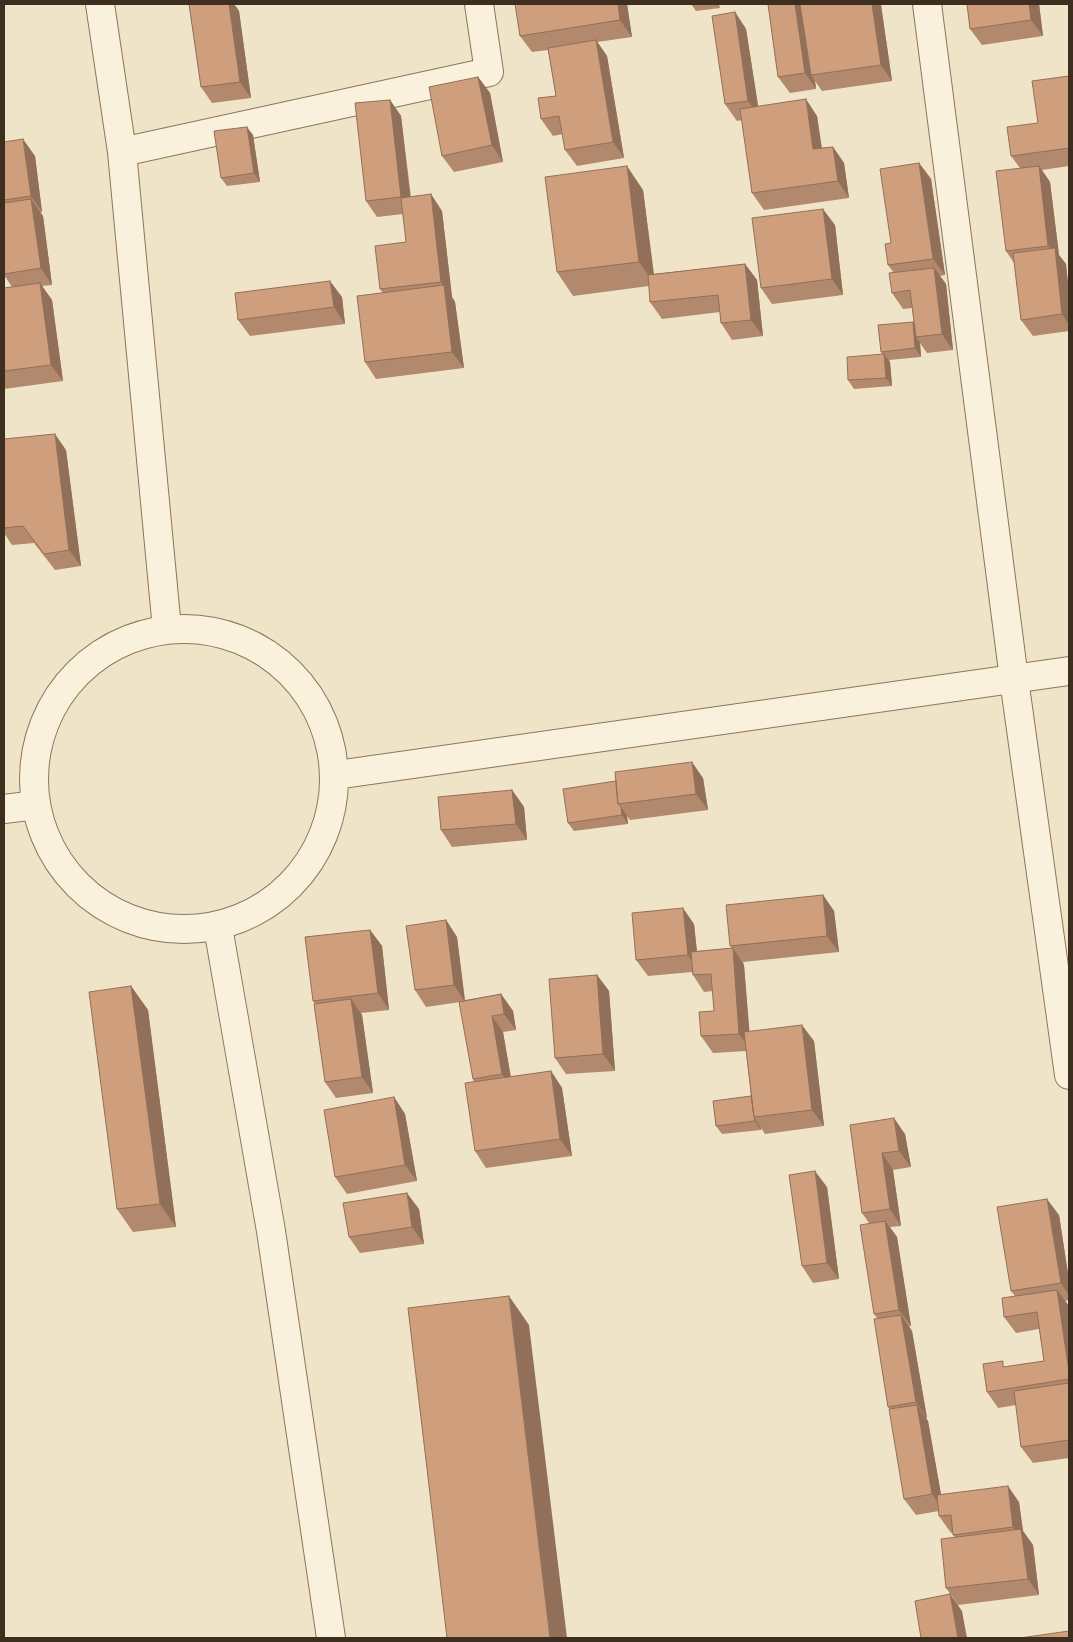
<!DOCTYPE html>
<style>
body{margin:0}
#map{position:relative;width:1073px;height:1642px;overflow:hidden;background:#f0e4c8;font-family:Georgia,serif}
canvas{display:block}
.frame{position:absolute;inset:0;border:5px solid #3d2e20;pointer-events:none}
</style>
<div id="map">
<canvas width="1073" height="1642"></canvas>
<div class="frame"></div>
</div>
<script>
const ctx = document.querySelector('canvas').getContext('2d');
ctx.lineJoin = 'round';
const poly = rows => new Path2D(rows.map(r => 'M' + r).join(''));
function stroke(path, color, width, dash) { ctx.strokeStyle = color; ctx.lineWidth = width; ctx.lineCap = dash ? 'butt' : 'round'; ctx.setLineDash(dash || []); ctx.stroke(path); }
function fill(path, color) { ctx.fillStyle = color; ctx.fill(path, 'evenodd'); }
const street = poly([
 [100,4,122,152,167,629],
 [927,4,1014,679,1069,1075],
 [122,152,489,72,479,4],
 '34 779a150 150 0 1 1 300 0a150 150 0 1 1-300 0Z',
 [336,775,1069,671],
 [4,809,36,805],
 [218,927,271,1231,331,1638]
]);
const wall = poly([
 [189,4,234,4,239,11,251,98,212,103,201,87],
 [627,4,632,37,597,42,607,56,624,158,577,166,565,150,563,134,553,136,541,119,556,96,548,50,532,52,520,36],
 [691,4,719,4,720,8,696,11],
 [768,4,880,4,881,5,892,81,822,91,815,81,816,89,790,93,778,77],
 [967,4,1039,4,1043,36,982,45,970,29],
 [735,12,746,29,758,106,817,116,822,148,833,147,844,163,849,198,764,210,752,193,742,120,737,121,725,104],
 [1069,76,1069,166,1042,170,1050,182,1059,255,1066,264,1069,293,1069,331,1033,336,1021,320,1014,263,1006,251,1020,168,1011,156,1038,123],
 [478,77,490,93,503,162,454,172,442,156],
 [390,100,401,116,411,197,442,211,452,297,455,302,464,368,376,379,365,362,383,293,380,289,406,242,403,214,377,217,366,201],
 [253,135,260,182,227,186,221,178],
 [4,142,35,156,42,212,40,213,43,216,52,285,42,286,52,300,63,381,4,389,4,288,12,287,4,275],
 [919,163,931,179,945,275,940,276,946,284,953,350,927,353,920,343,921,357,889,360,890,362,892,386,854,389,848,380,882,354,881,352,913,322,914,324,912,308,903,309,892,293,894,273,888,265,891,243],
 [643,190,654,274,745,264,757,280,763,336,732,340,721,323,720,312,662,319,650,302,649,286,573,296,557,272],
 [835,225,843,295,772,304,761,288],
 [342,297,345,324,250,336,238,320],
 [4,439,66,450,81,566,55,570,34,543,12,545,4,533],
 [703,778,708,810,630,820,627,816,628,824,574,831,568,823,563,789],
 [512,790,524,807,527,840,452,847,441,830],
 [823,895,834,911,839,952,743,962,744,965,749,1032,814,1041,824,1126,765,1134,761,1128,761,1130,722,1134,716,1126,751,1096,746,1051,713,1053,701,1036,714,1011,713,991,704,992,693,975,692,972,648,976,636,960,694,924,697,951,732,948,730,946],
 [446,920,457,937,465,1000,501,994,513,1011,516,1030,503,1032,511,1077,551,1071,562,1088,572,1156,486,1168,475,1151,474,1082,473,1079,460,1002,426,1007,415,990],
 [370,930,382,946,389,1010,361,1013,362,1015,373,1093,336,1098,325,1082,315,1004,313,1001],
 [597,975,609,991,615,1071,566,1074,555,1058],
 [131,986,148,1010,176,1227,133,1232,117,1209],
 [394,1097,405,1114,417,1181,347,1194,335,1177],
 [850,1125,905,1134,911,1167,893,1170,901,1226,890,1227,897,1237,911,1326,909,1326,912,1331,927,1418,926,1418,928,1421,941,1495,1019,1502,1023,1531,1033,1545,1039,1595,958,1605,946,1588,955,1537,953,1535,953,1532,951,1533,939,1516,939,1511,916,1515,904,1499,890,1409,888,1407,877,1318,874,1314,869,1223,862,1213],
 [827,1187,839,1279,813,1283,802,1266],
 [419,1209,424,1244,360,1253,349,1237],
 [1059,1215,1069,1280,1069,1300,1065,1301,1069,1306,1069,1458,1033,1463,1021,1447,1016,1405,998,1408,987,1392,1007,1367,1044,1361,1039,1329,1016,1333,1004,1317,1015,1296,1011,1291]
]);
const shadedWall = poly([
 [229,4,234,4,239,11,251,98,240,82],
 [618,4,627,4,632,37,620,20],
 [795,4,801,4,811,75,815,81,816,89,805,73],
 [872,4,880,4,881,5,892,81,881,65],
 [1029,4,1039,4,1043,36,1031,20],
 [735,12,746,29,760,118,748,101],
 [596,40,607,56,624,158,613,142],
 [478,77,490,93,503,162,492,145],
 [806,99,817,116,824,166,813,149],
 [390,100,401,116,412,213,401,197],
 [247,127,253,135,260,182,254,173],
 [23,139,35,156,42,212,31,196],
 [833,147,844,163,849,198,838,181],
 [919,163,931,179,945,275,933,259],
 [627,166,643,190,655,285,639,262],
 [1039,166,1050,182,1059,255,1066,264,1069,293,1069,325,1062,314,1055,255,1048,246],
 [431,194,442,211,452,297,455,302,464,368,452,352,444,287,441,282],
 [31,199,43,216,52,285,41,268],
 [823,209,835,225,843,295,832,279],
 [745,264,757,280,763,336,751,320],
 [934,268,946,284,953,350,942,334],
 [330,281,342,297,345,324,334,307],
 [40,283,52,300,63,381,51,365],
 [913,322,919,330,916,337,920,343,921,357,915,348],
 [884,354,890,362,892,386,886,378],
 [55,434,66,450,81,566,69,550],
 [692,762,703,778,708,810,696,794],
 [512,790,524,807,527,840,516,824],
 [621,807,627,816,628,824,622,815],
 [823,895,834,911,839,952,827,936],
 [683,908,694,924,699,972,688,955],
 [446,920,457,937,465,1002,454,985],
 [370,930,382,946,389,1010,378,993],
 [733,948,744,965,751,1050,739,1034],
 [597,975,609,991,615,1071,603,1054],
 [131,986,148,1010,176,1227,160,1204],
 [501,994,513,1011,516,1030,504,1014],
 [351,999,362,1015,373,1093,362,1077],
 [492,1016,503,1032,513,1091,502,1074],
 [802,1025,814,1041,824,1126,812,1110],
 [551,1071,562,1088,572,1156,560,1139],
 [394,1097,405,1114,417,1181,405,1165],
 [894,1118,905,1134,911,1167,899,1151],
 [755,1119,761,1128,761,1130,755,1121],
 [882,1153,893,1170,901,1226,890,1209],
 [815,1171,827,1187,839,1279,827,1263],
 [407,1193,419,1209,424,1244,412,1227],
 [1047,1199,1059,1215,1069,1280,1069,1295,1061,1283],
 [885,1221,897,1237,911,1326,899,1310],
 [1057,1290,1069,1306,1069,1372],
 [509,1296,529,1325,567,1638,550,1638],
 [901,1315,912,1331,927,1418,916,1402],
 [917,1405,928,1421,944,1511,932,1494],
 [1008,1486,1019,1502,1023,1531,1033,1545,1039,1595,1028,1579,1023,1541,1013,1527],
 [950,1594,962,1611,967,1638,958,1638]
]);
const building = poly([
 [189,4,229,4,240,82,201,87,189,4],
 [515,4,618,4,620,20,520,36,515,4],
 [768,4,795,4,805,73,778,77,768,4],
 [800,4,872,4,881,65,811,75,800,4],
 [967,4,1029,4,1031,20,970,29,967,4],
 [735,12,748,101,725,104,712,16,735,12],
 [596,40,613,142,565,150,559,116,541,119,538,98,556,96,548,48,596,40],
 [1069,76,1069,148,1011,156,1007,127,1038,123,1032,81,1069,76],
 [478,77,492,145,442,156,429,87,478,77],
 [806,99,813,149,833,147,838,181,752,193,740,109,806,99],
 [390,100,401,197,366,201,355,103,390,100],
 [247,127,254,173,221,178,214,131,247,127],
 [23,139,31,196,4,200,4,142,23,139],
 [919,163,933,259,888,265,885,244,891,243,880,169,919,163],
 [627,166,639,262,557,272,545,177,627,166],
 [1039,166,1048,246,1006,251,996,171,1039,166],
 [431,194,441,282,380,289,375,246,406,242,401,198,431,194],
 [31,199,41,268,4,274,4,203,31,199],
 [823,209,832,279,761,288,752,218,823,209],
 [1055,248,1062,314,1021,320,1013,253,1055,248],
 [745,264,751,320,721,323,718,295,650,302,648,275,745,264],
 [934,268,942,334,916,337,910,290,892,293,889,273,934,268],
 [330,281,334,307,238,320,235,293,330,281],
 [40,283,51,365,4,371,4,288,40,283],
 [444,285,452,352,365,362,357,296,444,285],
 [913,322,915,348,881,352,878,325,913,322],
 [884,354,886,378,848,380,847,357,884,354],
 [55,434,69,550,44,554,23,526,4,528,4,439,55,434],
 [692,762,696,794,618,804,615,772,692,762],
 [616,781,618,804,621,807,622,815,568,823,563,789,616,781],
 [512,790,516,824,441,830,438,797,512,790],
 [823,895,827,936,730,946,726,905,823,895],
 [683,908,688,955,636,960,632,913,683,908],
 [446,920,454,985,415,990,406,926,446,920],
 [370,930,378,993,313,1001,305,937,370,930],
 [733,948,739,1034,701,1036,699,1012,714,1011,711,974,693,975,691,952,733,948],
 [597,975,603,1054,555,1058,549,979,597,975],
 [131,986,160,1204,117,1209,89,992,131,986],
 [501,994,504,1014,492,1016,502,1074,473,1079,459,1002,501,994],
 [351,999,362,1077,325,1082,314,1004,351,999],
 [802,1025,812,1110,754,1117,744,1032,802,1025],
 [551,1071,560,1139,475,1151,465,1083,551,1071],
 [751,1096,754,1117,755,1121,716,1126,713,1101,751,1096],
 [394,1097,405,1165,335,1177,324,1110,394,1097],
 [894,1118,899,1151,882,1153,890,1209,862,1213,850,1125,894,1118],
 [815,1171,827,1263,802,1266,789,1175,815,1171],
 [407,1193,412,1227,349,1237,343,1203,407,1193],
 [1047,1199,1061,1283,1011,1291,997,1207,1047,1199],
 [885,1221,899,1310,874,1314,860,1225,885,1221],
 [1057,1290,1069,1372,1069,1379,987,1392,983,1364,1003,1361,1003,1367,1044,1361,1037,1312,1004,1317,1002,1298,1057,1290],
 [509,1296,550,1638,447,1638,408,1308,509,1296],
 [901,1315,916,1402,888,1407,874,1319,901,1315],
 [1069,1383,1069,1440,1021,1447,1014,1391,1069,1383],
 [917,1405,932,1494,904,1499,889,1409,917,1405],
 [1008,1486,1013,1527,953,1535,951,1515,939,1516,937,1495,1008,1486],
 [1021,1529,1028,1579,946,1588,941,1539,1021,1529],
 [950,1594,958,1638,921,1638,915,1601,950,1594],
 [1069,1631,1069,1638,1020,1638,1069,1631]
]);
stroke(street, '#8d765c', 30);
stroke(street, '#faf1dc', 28);
fill(wall, '#b2896c');
fill(shadedWall, '#916f58');
fill(building, '#cf9f7d');
stroke(building, '#916f58', 1);
</script>
